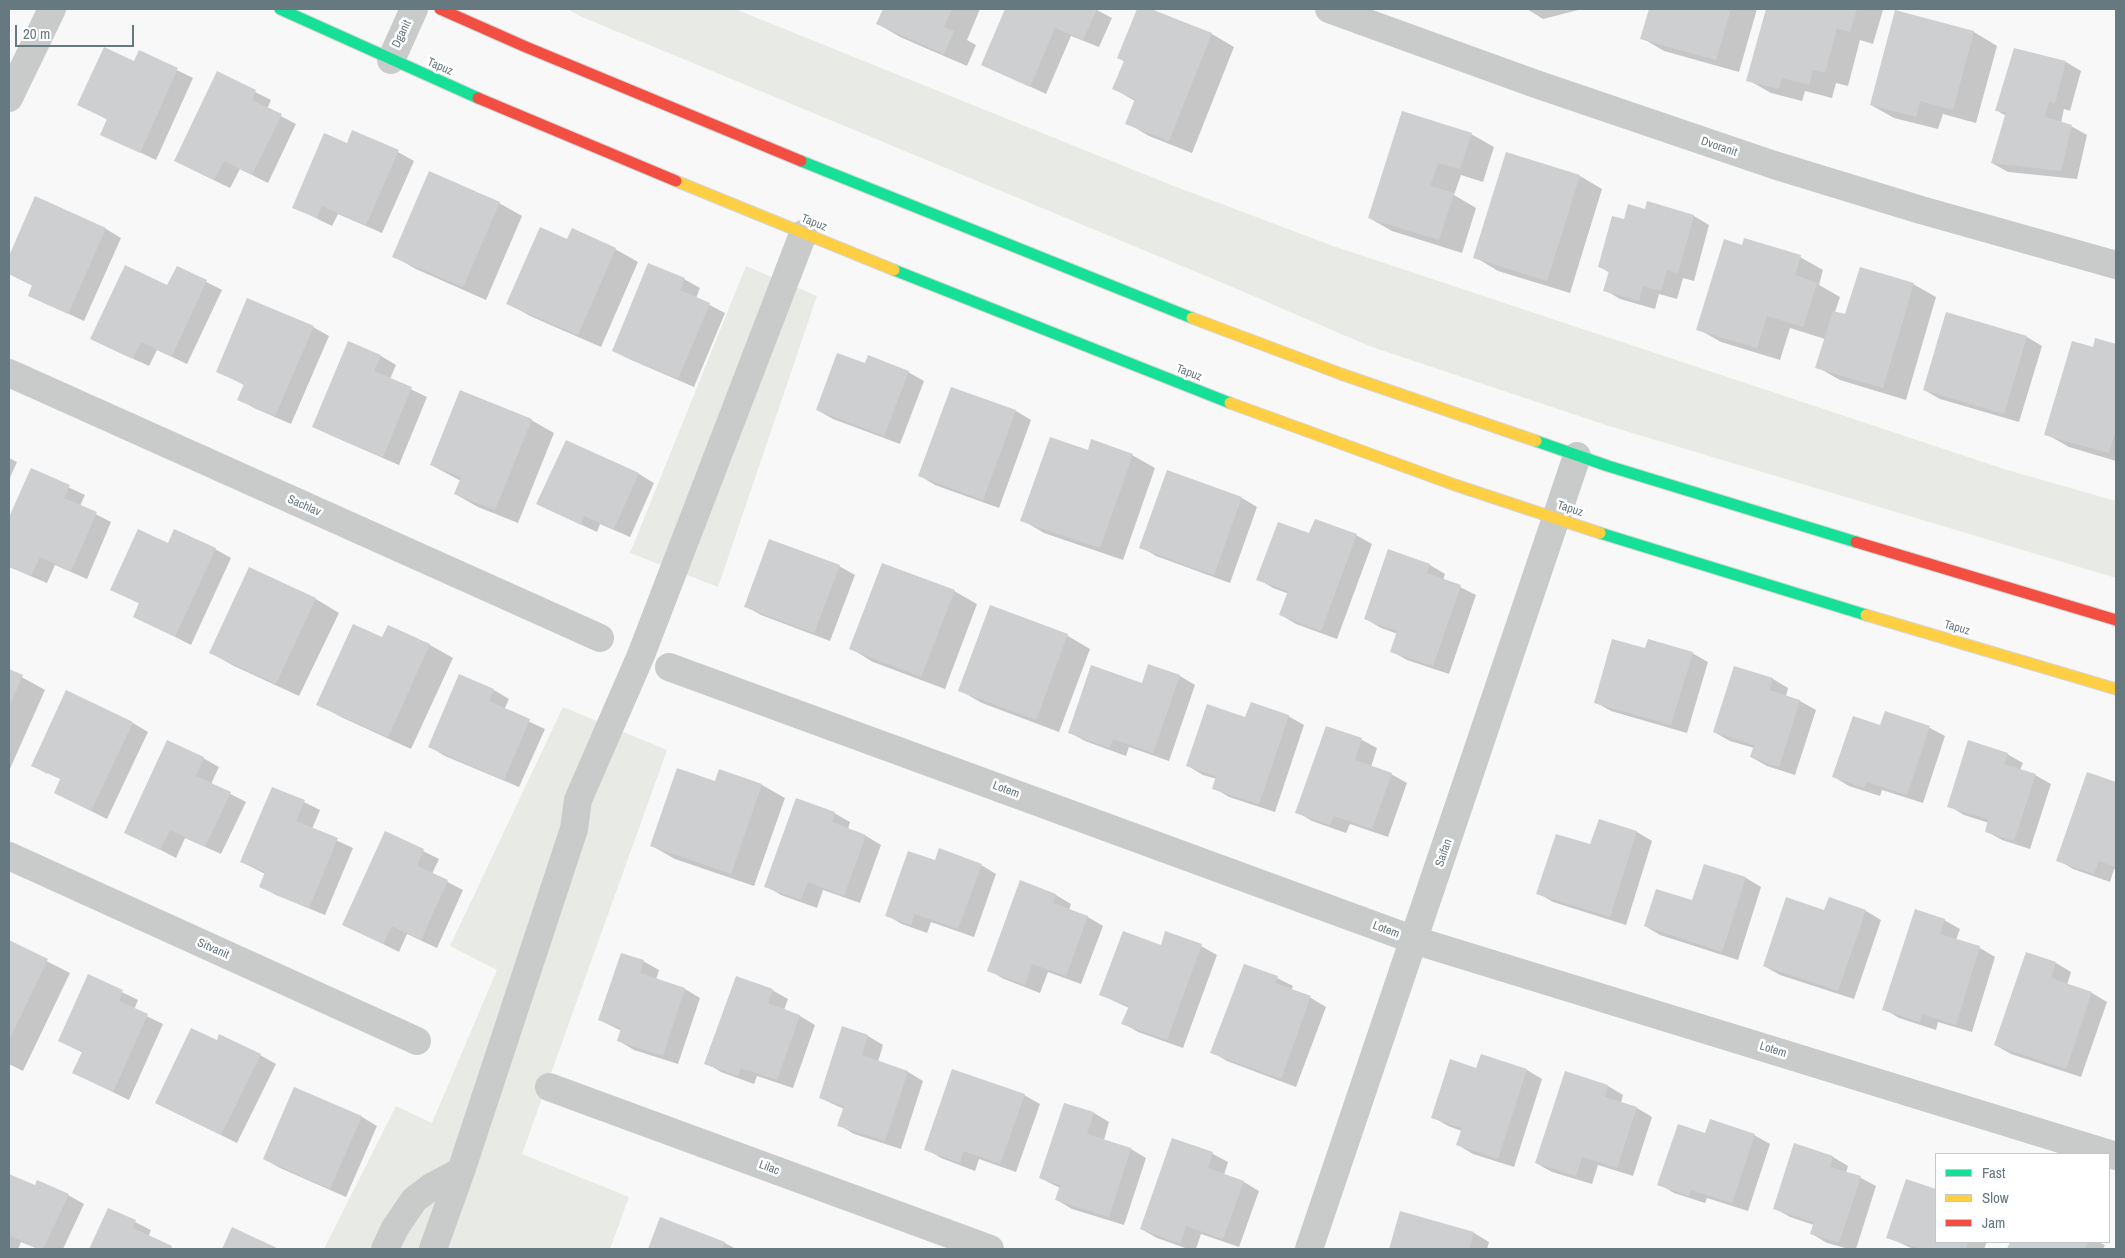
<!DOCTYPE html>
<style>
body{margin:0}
#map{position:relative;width:2125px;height:1258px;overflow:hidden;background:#f8f8f8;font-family:"Archivo Narrow",sans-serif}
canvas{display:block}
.frame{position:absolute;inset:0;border:10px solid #667880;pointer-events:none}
.legend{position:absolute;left:1935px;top:1153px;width:175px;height:90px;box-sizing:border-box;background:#fff;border:1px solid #c2c9cc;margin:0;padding:6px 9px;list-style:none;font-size:15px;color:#667880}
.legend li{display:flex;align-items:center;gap:10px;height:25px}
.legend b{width:25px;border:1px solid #c2c9cc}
.scale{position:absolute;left:15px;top:25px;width:119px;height:22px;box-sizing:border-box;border:2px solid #667880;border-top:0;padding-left:6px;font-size:15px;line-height:18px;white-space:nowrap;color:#667880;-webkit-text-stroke:4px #fff;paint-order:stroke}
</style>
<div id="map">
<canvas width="2125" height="1258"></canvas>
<div class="frame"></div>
<ul class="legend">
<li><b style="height:6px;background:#16e098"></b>Fast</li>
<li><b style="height:6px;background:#ffcf43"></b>Slow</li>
<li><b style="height:6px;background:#f24e42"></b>Jam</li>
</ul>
<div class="scale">20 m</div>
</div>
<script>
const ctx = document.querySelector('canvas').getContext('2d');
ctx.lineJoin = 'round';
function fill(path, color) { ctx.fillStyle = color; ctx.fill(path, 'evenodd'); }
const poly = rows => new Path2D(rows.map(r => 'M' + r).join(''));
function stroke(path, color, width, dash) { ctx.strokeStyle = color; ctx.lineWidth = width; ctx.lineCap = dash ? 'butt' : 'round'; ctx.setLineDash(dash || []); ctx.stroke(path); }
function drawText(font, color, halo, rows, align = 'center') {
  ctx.font = font + ' "Archivo Narrow",sans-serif'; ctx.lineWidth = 5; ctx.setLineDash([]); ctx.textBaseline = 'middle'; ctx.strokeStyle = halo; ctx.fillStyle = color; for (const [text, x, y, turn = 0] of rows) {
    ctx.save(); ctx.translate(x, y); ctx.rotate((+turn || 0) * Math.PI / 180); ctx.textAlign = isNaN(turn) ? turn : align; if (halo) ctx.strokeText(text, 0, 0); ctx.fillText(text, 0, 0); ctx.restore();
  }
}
const green = poly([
 [567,9,735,9,1166,183,1333,246,2007,470,2116,501,2116,578,1609,426,1369,346,1230,286,582,17],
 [746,266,817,296,718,587,630,553],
 [563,707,667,750,522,1154,629,1197,610,1249,324,1249,396,1106,432,1123,497,970,450,946]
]);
const shadow = poly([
 [884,9,980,9,967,40,976,45,967,66,900,37,878,24],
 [1006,9,1095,9,1112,18,1099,47,1071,36,1046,94,982,64],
 [1138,9,1148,9,1212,34,1234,47,1192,153,1149,136,1127,123,1135,101,1114,89,1125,62,1118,58],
 [1527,9,1582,9,1543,19],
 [1650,9,1757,9,1739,72,1664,51,1642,38],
 [1767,9,1880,9,1883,10,1873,44,1860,40,1848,86,1836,83,1832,98,1805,91,1802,101,1771,93,1748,80],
 [1896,12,1974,32,1997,46,1976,123,1943,114,1938,129,1894,118,1871,105],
 [140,52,193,78,156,160,102,134,108,120,79,105,135,63],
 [2066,62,2081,71,2070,111,2064,109,2061,123,2071,126,2087,135,2077,179,2008,172,1992,163,2006,116,1996,110],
 [217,73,271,100,267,109,296,124,268,183,240,169,230,188,191,169],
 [1471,134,1494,147,1483,182,1461,175,1454,195,1476,208,1462,253,1392,231,1369,218],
 [348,144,398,152,414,161,382,233,338,214,332,226,293,207],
 [1580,176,1602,189,1570,293,1498,271,1475,257],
 [36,198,106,229,121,238,84,321,29,295,33,286,9,274,9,259],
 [499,203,522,216,486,300,416,269,393,256],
 [1648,203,1694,216,1709,225,1694,281,1683,278,1677,299,1659,294,1655,309,1620,299,1605,290,1610,273,1600,267,1625,221,1646,211],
 [1743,247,1800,257,1823,270,1819,285,1840,297,1835,312,1846,316,1913,284,1936,297,1906,400,1840,380,1817,367,1825,339,1790,328,1780,360,1721,342,1698,329],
 [615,249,638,262,601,347,530,316,507,303],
 [177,267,222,290,187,364,157,350,149,366,107,347,168,287],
 [684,279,700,288,696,298,725,313,694,387,629,359,613,351],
 [313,327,329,336,291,424,254,408,239,399,244,385,218,372],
 [2027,337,2042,346,2019,422,1940,399,1924,390],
 [2096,339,2116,345,2116,461,2069,447,2046,434,2094,349],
 [349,343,381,356,396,365,390,379,427,397,399,465,330,435,314,427],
 [866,365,908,372,924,381,900,444,833,419,817,410],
 [952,388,1016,411,1031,420,999,508,935,485,920,476],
 [531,420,554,433,518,523,478,507,455,494,461,481,431,465],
 [566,442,639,474,654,483,630,537,600,524,597,532,538,504],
 [1089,452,1132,455,1155,468,1123,560,1044,533,1022,520],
 [9,458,17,462,9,480],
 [31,470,85,495,80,506,111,522,87,579,55,565,47,583,9,567,9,520],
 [1167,472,1242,498,1257,507,1230,583,1156,556,1141,547],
 [1310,535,1356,535,1372,544,1337,639,1296,624,1281,615,1289,594,1273,588,1258,579],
 [168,544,215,549,231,558,191,645,134,616,140,604,111,589],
 [1389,551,1430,565,1445,574,1443,580,1460,587,1476,595,1449,674,1407,660,1391,651,1398,634,1381,628,1366,619],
 [839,566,855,575,830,641,761,615,745,606],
 [249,569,316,599,339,613,299,696,234,666,211,653],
 [954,591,977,604,945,689,873,662,850,648],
 [990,606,1068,636,1090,649,1059,732,982,703,959,690],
 [388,626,430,645,453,658,411,749,341,717,318,704,383,639],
 [1646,650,1692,653,1708,662,1687,733,1611,711,1595,702],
 [1149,666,1180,676,1195,685,1169,761,1129,747,1126,756,1085,741,1069,732,1142,684],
 [1735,668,1773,679,1788,688,1786,696,1800,701,1816,710,1795,775,1767,766,1751,757,1754,748,1730,741,1714,732],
 [9,670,45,690,9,771],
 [494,690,509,699,504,710,545,729,519,787,445,756,430,747],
 [1886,713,1930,728,1945,736,1923,803,1882,790,1880,796,1849,786,1834,777,1881,727],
 [1288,716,1304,725,1275,812,1229,797,1214,788,1217,779,1203,775,1188,766,1246,719],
 [133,723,148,732,107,819,55,793,66,781,47,772,47,774,33,765],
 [1327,728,1362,740,1377,748,1371,767,1391,774,1407,783,1388,837,1350,824,1346,833,1312,821,1297,812],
 [2007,754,2023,763,2020,770,2035,775,2051,784,2030,849,2002,840,1986,831,1989,823,1964,815,1949,806],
 [203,758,219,767,211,784,246,802,221,854,185,838,176,858,126,832],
 [2087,773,2116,783,2116,870,2114,869,2110,882,2073,869,2058,860],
 [716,783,762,785,785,798,754,886,675,859,652,846],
 [273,788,304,802,320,810,312,829,353,848,325,915,276,895,260,886,265,874,242,862],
 [834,813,850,822,848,829,866,836,881,845,860,903,823,890,817,908,781,895,766,886],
 [1599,820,1637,832,1652,841,1626,925,1553,902,1538,893,1591,846],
 [385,832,439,859,432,874,463,890,437,948,407,934,399,952,343,924],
 [936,862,981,865,996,874,974,937,931,922,927,933,902,924,886,915],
 [1705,865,1746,878,1761,887,1738,960,1660,935,1645,926,1693,901],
 [1020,882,1056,895,1071,904,1069,910,1088,917,1103,926,1081,984,1048,972,1040,993,1004,979,988,970],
 [1866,911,1881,920,1854,999,1780,975,1764,966,1825,912],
 [1944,920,1960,929,1956,940,1980,948,1995,957,1972,1032,1938,1022,1936,1030,1899,1018,1884,1009],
 [9,942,70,973,23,1071,9,1064],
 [1201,946,1217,955,1183,1048,1138,1032,1123,1023,1129,1008,1101,995],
 [2027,954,2056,963,2071,972,2067,985,2092,993,2107,1002,2081,1077,2011,1054,1995,1045],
 [643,961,659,970,656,980,685,989,700,998,678,1064,634,1050,619,1041,622,1031,599,1020],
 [89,976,138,1000,134,1010,163,1024,129,1100,74,1073,83,1053,60,1041],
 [1277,978,1293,986,1291,991,1311,998,1326,1007,1296,1087,1227,1061,1212,1052],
 [772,990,788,999,784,1010,800,1016,815,1025,793,1088,757,1076,754,1084,721,1072,706,1063],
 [868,1036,883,1045,878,1062,908,1072,923,1081,901,1149,854,1134,839,1125,844,1109,820,1098],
 [218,1042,260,1055,276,1064,237,1143,156,1103],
 [1482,1055,1527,1070,1542,1079,1514,1167,1473,1154,1458,1145,1462,1131,1448,1126,1433,1117,1477,1069],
 [1566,1072,1608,1086,1623,1095,1621,1103,1637,1108,1652,1117,1633,1176,1598,1165,1592,1184,1552,1172,1536,1163],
 [295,1088,362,1117,377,1126,346,1197,280,1168,264,1159],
 [1024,1095,1040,1104,1016,1172,979,1159,975,1171,941,1158,926,1149],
 [1065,1104,1094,1113,1109,1122,1104,1140,1131,1149,1146,1158,1124,1225,1072,1209,1057,1200,1060,1188,1040,1178],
 [1706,1135,1754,1135,1770,1144,1748,1211,1707,1198,1705,1203,1674,1193,1659,1184],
 [1173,1140,1213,1154,1228,1162,1224,1175,1244,1182,1259,1191,1239,1247,1201,1234,1196,1249,1188,1249,1157,1238,1141,1229],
 [1795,1145,1833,1157,1848,1166,1846,1173,1861,1178,1876,1186,1856,1249,1849,1249,1827,1243,1812,1234,1814,1225,1790,1217,1774,1208],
 [9,1175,35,1187,68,1195,84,1204,63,1249,38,1249,21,1242,18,1249,9,1249],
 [1907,1180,1936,1190,1936,1242,1987,1242,1984,1249,1913,1249,1888,1237],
 [109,1209,151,1230,148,1237,175,1249,91,1249],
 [1401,1213,1474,1233,1489,1242,1487,1249,1390,1249],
 [661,1219,725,1243,736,1249,649,1249],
 [233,1229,276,1249,223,1249],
 [2011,1242,2098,1242,2105,1245,2103,1249,2008,1249]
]);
const building = poly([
 [883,9,952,9,944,27,954,31,944,54,876,24],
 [1005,9,1097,9,1083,40,1055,28,1030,87,981,65],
 [1137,9,1151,9,1212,33,1169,141,1125,124,1135,99,1112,89,1124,61,1117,58],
 [1649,9,1731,9,1716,60,1640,39],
 [1766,9,1857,9,1850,32,1837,28,1825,73,1813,70,1809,85,1782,78,1779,89,1746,81],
 [1895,10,1974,31,1953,110,1920,101,1916,117,1870,105],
 [104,47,134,61,139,50,178,68,140,153,100,135,107,119,77,105],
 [2014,48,2066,61,2055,103,2049,101,2045,117,2072,125,2061,171,1991,163,2006,112,1995,111],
 [217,71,256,90,252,100,282,114,252,175,224,161,214,180,174,161],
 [1402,111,1472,133,1460,169,1438,163,1430,186,1454,193,1439,240,1368,218],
 [352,130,399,150,366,225,322,206,317,218,292,208,324,133,347,143],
 [1506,152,1580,175,1547,281,1473,258],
 [429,171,500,202,463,287,392,257],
 [35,196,106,228,68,314,28,296,32,285,9,274,9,256],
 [1647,201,1694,215,1678,273,1667,270,1661,291,1643,286,1639,301,1603,291,1609,271,1598,267,1612,216,1624,219,1628,204,1645,209],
 [540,227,567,239,572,228,616,248,578,335,506,304],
 [1744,238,1801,255,1795,275,1817,283,1803,327,1767,316,1757,348,1696,330,1724,239,1742,245],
 [648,263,685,278,680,290,710,303,678,379,612,351],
 [125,265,167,285,177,266,207,280,172,356,141,342,133,359,90,339],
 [1860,267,1914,283,1883,388,1815,368,1833,311,1845,314],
 [247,298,314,326,275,416,237,400,244,384,216,372],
 [1946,312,2027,336,2004,414,1923,390],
 [2095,338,2116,344,2116,429,2109,453,2044,435,2072,341,2093,347],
 [348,341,381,355,374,371,412,387,383,457,312,427],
 [837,353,865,363,868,355,909,371,884,436,816,410],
 [951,387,1016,410,983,500,918,476],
 [460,390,532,419,495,510,454,494,461,477,430,465],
 [1050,437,1088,450,1091,439,1133,454,1100,548,1020,521],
 [566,440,639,473,614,529,584,516,581,525,536,504],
 [31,468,70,485,64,498,97,512,71,571,40,557,31,576,9,566,9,517],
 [1167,470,1242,497,1214,575,1139,548],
 [1315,519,1357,534,1321,631,1279,615,1288,591,1256,580,1278,522,1309,533],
 [138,529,168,543,174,529,216,548,175,637,133,617,139,603,110,590],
 [769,539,840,565,814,633,744,607],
 [1388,549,1430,564,1427,573,1461,585,1433,666,1390,652,1397,631,1364,619],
 [882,563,955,590,921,677,849,649],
 [249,567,316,598,276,684,209,653],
 [990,605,1068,634,1036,720,958,691],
 [353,624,382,637,388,625,430,644,388,737,316,705],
 [1612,639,1645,648,1648,639,1693,652,1671,725,1594,703],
 [1148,664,1180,675,1153,753,1113,739,1110,748,1068,733,1091,665,1142,683],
 [1734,666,1773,678,1769,690,1800,700,1779,767,1750,757,1754,745,1713,732],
 [9,669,23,675,9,707],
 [459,674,494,689,489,701,530,719,504,780,428,747],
 [66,690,133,722,91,811,54,793,60,779,31,766],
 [1251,702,1289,715,1259,804,1212,789,1216,776,1186,766,1207,704,1245,717],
 [1885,711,1930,726,1907,795,1867,782,1864,788,1832,777,1853,716,1880,725],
 [1326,726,1362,738,1355,760,1392,773,1372,829,1334,816,1330,825,1295,813],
 [167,740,204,757,196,776,231,792,205,847,170,830,160,850,124,833],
 [1968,740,2008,753,2004,764,2036,774,2014,841,1985,832,1988,819,1947,807],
 [677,768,715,781,719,769,762,784,731,874,650,846],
 [2087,772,2116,782,2116,867,2099,861,2094,874,2056,861],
 [272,787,305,800,296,821,338,838,309,908,259,887,265,872,240,862],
 [796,798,835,812,832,822,866,835,844,896,808,882,801,900,764,887],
 [1599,819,1637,831,1610,917,1536,894,1556,834,1590,844],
 [385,831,424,849,417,866,448,880,421,940,392,926,383,944,342,925],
 [939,848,982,864,958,929,915,914,911,925,885,916,908,851,935,860],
 [1704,864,1746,877,1722,952,1644,926,1656,889,1692,900],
 [1020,880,1056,894,1053,903,1088,916,1066,976,1032,964,1025,985,987,971],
 [1786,897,1824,910,1829,897,1866,910,1838,991,1763,966],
 [1915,909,1945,919,1940,934,1980,946,1956,1025,1922,1014,1920,1022,1882,1010],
 [1123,931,1161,945,1165,931,1202,944,1167,1040,1121,1024,1129,1006,1099,995],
 [9,940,48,959,9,1040],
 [2026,952,2056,962,2051,978,2092,992,2066,1069,1994,1045],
 [621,953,644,960,640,973,685,988,663,1056,617,1041,621,1028,598,1020],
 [1244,964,1278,976,1275,983,1311,996,1281,1079,1210,1053],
 [88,974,123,990,119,1001,148,1014,113,1092,72,1073,82,1052,58,1041],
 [736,976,773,989,768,1003,800,1015,777,1080,741,1068,738,1076,704,1064],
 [842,1026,868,1035,862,1055,908,1071,885,1141,837,1126,844,1106,819,1098],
 [191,1028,217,1040,219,1034,261,1054,221,1135,155,1103],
 [1481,1054,1527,1069,1498,1159,1456,1145,1462,1128,1431,1118,1450,1059,1476,1068],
 [952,1069,1025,1094,1000,1164,963,1151,960,1163,924,1150],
 [1565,1071,1608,1085,1605,1097,1637,1107,1617,1168,1582,1157,1576,1176,1535,1163],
 [294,1087,362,1116,330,1189,263,1159],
 [1064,1103,1094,1112,1087,1134,1131,1148,1109,1217,1055,1200,1060,1185,1039,1178],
 [1710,1119,1755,1134,1732,1203,1691,1190,1689,1196,1657,1185,1678,1124,1705,1133],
 [1172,1138,1213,1152,1208,1168,1244,1181,1223,1239,1186,1226,1180,1244,1140,1229],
 [1794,1143,1833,1156,1830,1167,1861,1176,1839,1243,1810,1234,1814,1222,1773,1209],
 [9,1174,35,1185,37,1180,69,1194,43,1249,39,1249,9,1235],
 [1906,1179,1936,1189,1936,1242,1968,1242,1966,1249,1921,1249,1886,1238],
 [108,1208,136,1220,133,1228,172,1246,170,1249,89,1249],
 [1400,1211,1474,1232,1469,1249,1389,1249],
 [660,1217,725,1242,722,1249,648,1249],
 [232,1227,279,1249,222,1249],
 [2010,1242,2088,1242,2085,1249,2007,1249]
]);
const street = poly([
 [1329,9,1533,83,1774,165,1921,210,2116,265],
 [391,60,414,9],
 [9,98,52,9],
 [9,373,600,638],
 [669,667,1417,941,2116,1156],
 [9,856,417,1041],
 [549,1087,990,1249],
 [385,1249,395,1228,414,1200,431,1187,461,1171,574,829,578,800,641,655,803,234],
 [433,1249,461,1171],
 [1309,1249,1577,456]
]);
const fast = poly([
 [280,9,478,98],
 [801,161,1192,318],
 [894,270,1230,403],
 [1536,441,1608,466,1856,542],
 [1600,533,1866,615]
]);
const slow = poly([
 [676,181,894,270],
 [1192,318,1341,374,1536,441],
 [1230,403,1455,485,1600,533],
 [1866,615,2116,689]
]);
const jam = poly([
 [440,9,526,47,801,161],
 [478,98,676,181],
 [1856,542,2116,620]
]);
const streetNames = [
 ["Dganit",402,34,-65],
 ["Tapuz",440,67,24],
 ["Dvoranit",1719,147,19],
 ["Tapuz",814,223,22],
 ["Tapuz",1189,373,21],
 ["Sachlav",304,506,24],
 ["Tapuz",1570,509,18],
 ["Tapuz",1957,628,16],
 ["Lotem",1006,790,20],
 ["Saifan",1444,853,-71],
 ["Lotem",1386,930,20],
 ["Sitvanit",213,949,24],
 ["Lotem",1773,1050,17],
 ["Lilac",769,1168,20]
];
fill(green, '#e8eae6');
fill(shadow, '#0003');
fill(building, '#cdcfd0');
stroke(fast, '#d4d5d6', 13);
stroke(slow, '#d4d5d6', 13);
stroke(jam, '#d4d5d6', 13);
stroke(street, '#c9cbcb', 28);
stroke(fast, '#16e098', 11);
stroke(slow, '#ffcf43', 11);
stroke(jam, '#f24e42', 11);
drawText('12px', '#667880', '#fff', streetNames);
</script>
